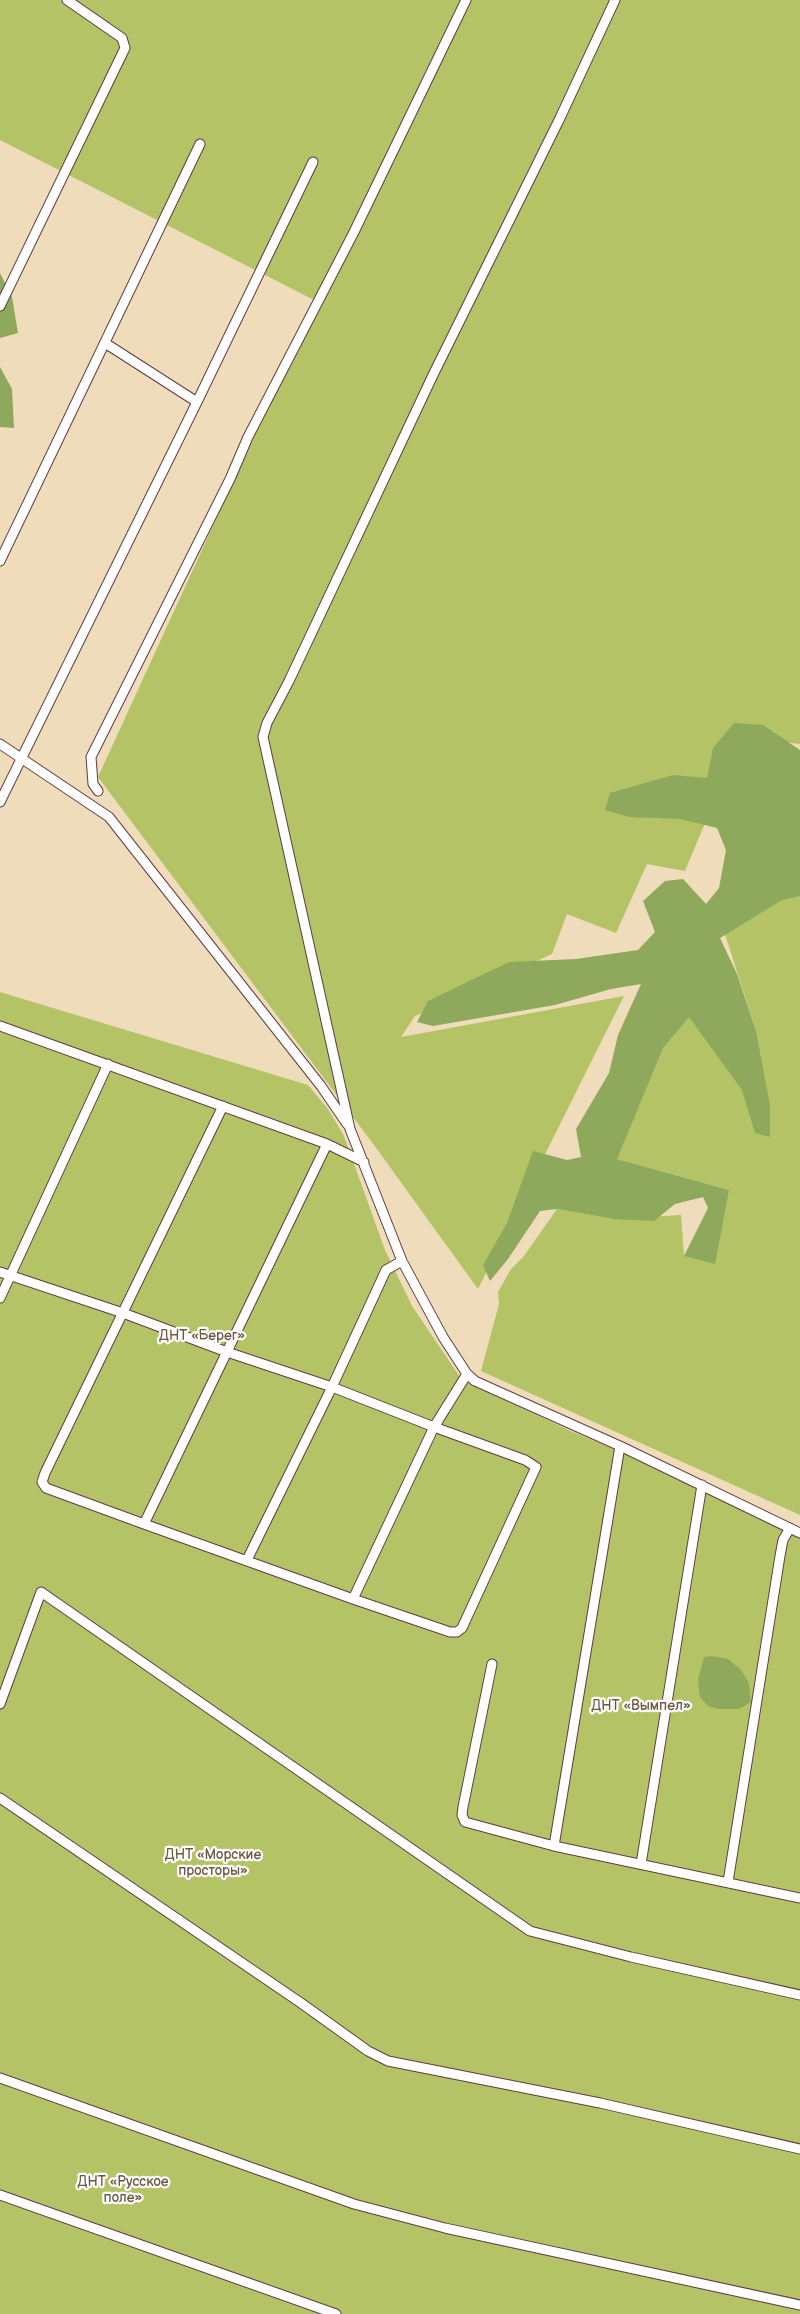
<!DOCTYPE html>
<meta charset="utf-8">
<style>
body{margin:0}
canvas{display:block;background:#efdcbb}
</style>
<canvas width="800" height="2314"></canvas>
<script>
const ctx = document.querySelector('canvas').getContext('2d');
ctx.lineJoin = 'round';
function fill(path, color) { ctx.fillStyle = color; ctx.fill(path, 'evenodd'); }
const poly = rows => new Path2D(rows.map(r => 'M' + r).join(''));
function stroke(path, color, width, dash) { ctx.strokeStyle = color; ctx.lineWidth = width; ctx.lineCap = dash ? 'butt' : 'round'; ctx.setLineDash(dash || []); ctx.stroke(path); }
function drawText(font, color, halo, rows, align = 'center') {
  ctx.font = font + ' "Balsamiq Sans",sans-serif'; ctx.lineWidth = 4.5; ctx.setLineDash([]); ctx.textBaseline = 'middle'; ctx.strokeStyle = halo; ctx.fillStyle = color; for (const [text, x, y, turn = 0] of rows) {
    ctx.save(); ctx.translate(x, y); ctx.rotate((+turn || 0) * Math.PI / 180); ctx.textAlign = isNaN(turn) ? turn : align; if (halo) ctx.strokeText(text, 0, 0); ctx.fillText(text, 0, 0); ctx.restore();
  }
}
const green = poly([
 [0,0,800,0,800,744,741,737,685,871,647,864,616,933,567,914,552,954,415,1016,401,1037,624,996,478,1289,374,1145,98,777,316,301,0,140],
 [791,888,800,892,800,1515,481,1371,499,1304,498,1292,511,1269,524,1256,557,1209,613,1219,681,1215,684,1256,729,1190,617,1159,653,1055,688,1005,756,1031,723,928],
 [0,992,308,1085,328,1109,344,1136,385,1250,412,1306,462,1380,573,1432,612,1448,800,1538,800,2314,0,2314]
]);
const forest = poly([
 [0,273,12,297,18,333,0,338],
 [0,367,12,389,14,428,0,427],
 [734,723,763,725,800,750,800,896,782,900,720,938,737,974,756,1031,770,1106,770,1137,755,1133,742,1090,689,1017,663,1048,617,1159,729,1190,715,1264,684,1256,708,1208,703,1197,675,1204,654,1221,613,1219,557,1209,540,1211,508,1259,490,1281,483,1265,507,1223,533,1151,567,1160,581,1157,576,1129,609,1073,618,1035,641,984,611,989,555,1005,433,1026,417,1022,428,1001,509,962,576,959,638,950,655,932,643,901,665,881,683,879,706,904,719,888,726,850,717,828,680,819,629,817,605,810,610,793,673,775,707,778,713,748],
 [712,1656,728,1659,741,1670,749,1683,751,1702,739,1709,718,1709,708,1706,700,1697,698,1680,704,1657]
]);
const minor = poly([
 [615,0,560,118,433,375,289,681,267,723,263,737,350,1129,402,1261,443,1337,467,1374,475,1381,620,1446,800,1533],
 [0,306,125,48,122,38,67,0],
 [197,402,313,162],
 [0,561,200,144],
 [0,744,109,817,321,1086,347,1124],
 [98,791,93,784,91,757,230,479,248,437,354,232,466,0],
 [0,802,197,402,105,343],
 [0,1026,327,1144,364,1162],
 [223,1106,45,1473,42,1482,46,1488,144,1524,353,1599,450,1632,457,1632,462,1628,536,1467,525,1460,434,1427,353,1599],
 [0,1272,123,1313,227,1352,332,1387,434,1427,467,1374],
 [0,1298,108,1064],
 [144,1524,327,1144],
 [247,1560,332,1387,386,1270,402,1261],
 [492,1664,463,1807,462,1815,465,1822,554,1846,800,1898],
 [0,1704,41,1592,530,1931,631,1957,800,1995],
 [0,1798,301,2003,368,2051,388,2061,600,2103,800,2149],
 [554,1846,620,1446],
 [641,1864,702,1485],
 [728,1882,780,1556,783,1540,790,1528],
 [0,2078,354,2204,445,2228,800,2305],
 [0,2195,336,2314]
]);
const parkNames = [
 ["ДНТ «Берег»",202,1336],
 ["ДНТ «Вымпел»",641,1706],
 ["ДНТ «Морские",213,1855],
 ["просторы»",213,1871],
 ["ДНТ «Русское",123,2182],
 ["поле»",123,2198]
];
fill(green, '#b3c366');
fill(forest, '#8ea95b');
stroke(minor, '#633b41', 11);
stroke(minor, '#fff', 9);
drawText('14px', '#6f5840', '#fff', parkNames);
</script>
